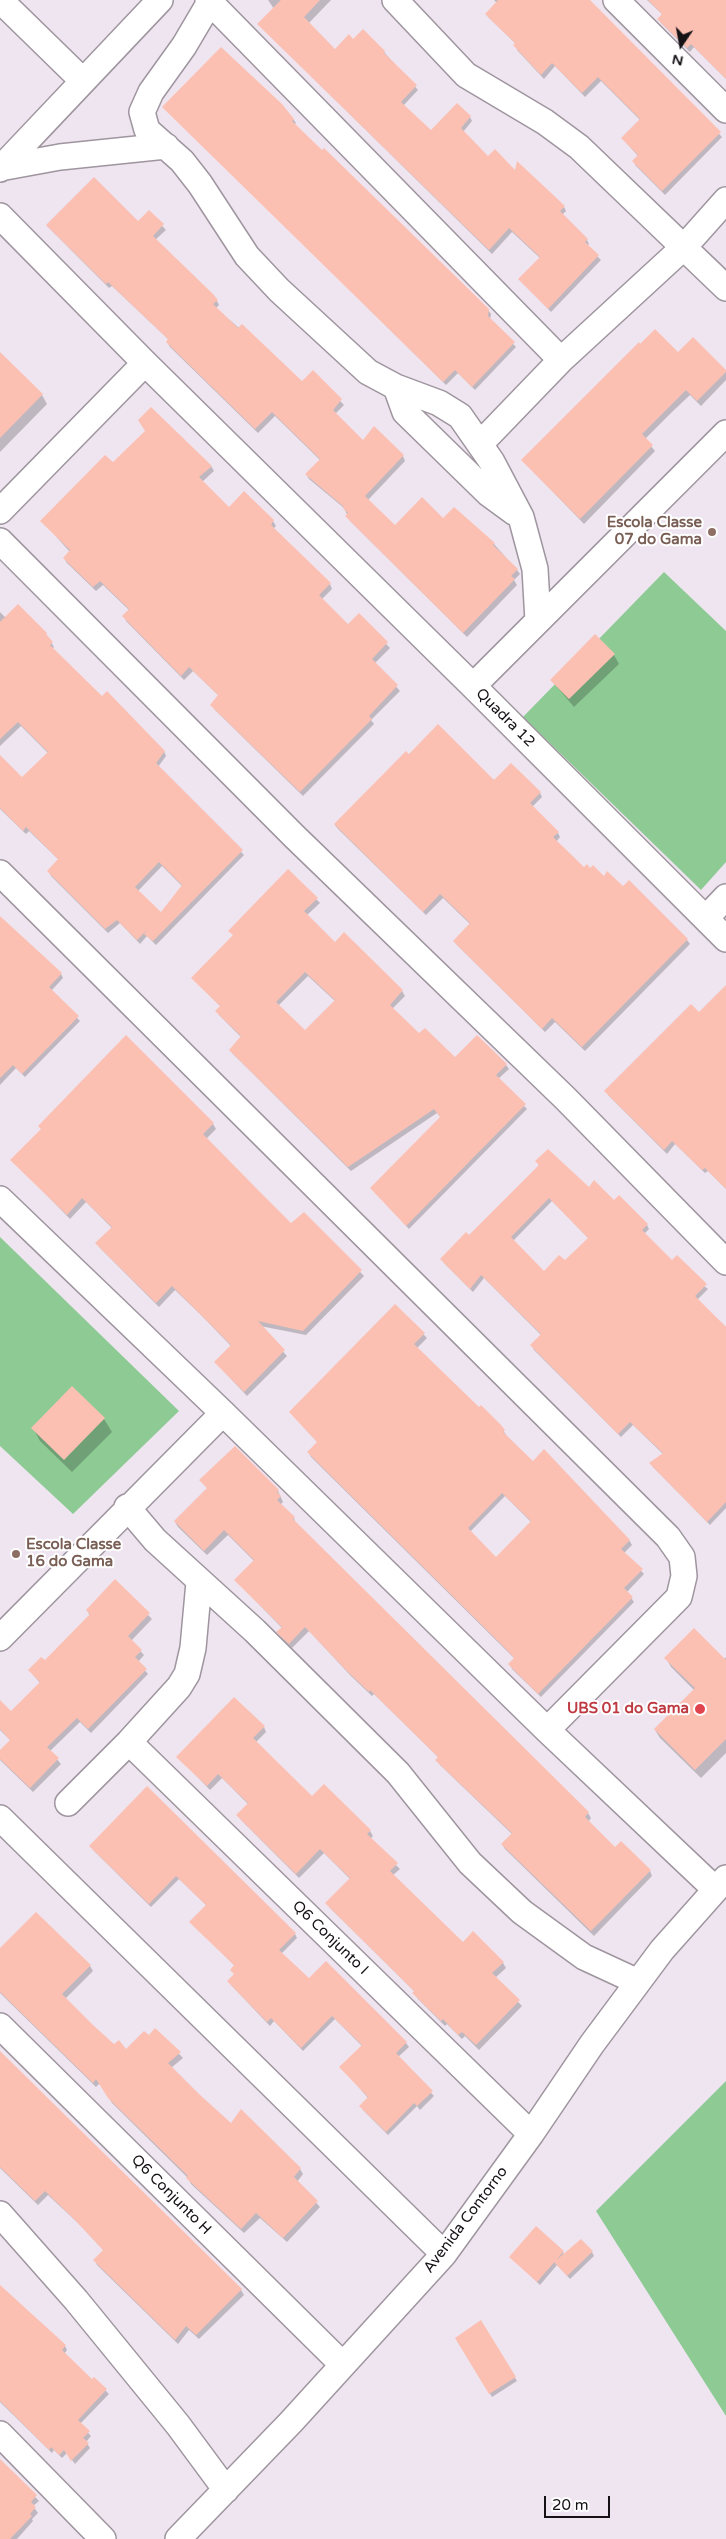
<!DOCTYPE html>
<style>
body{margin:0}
#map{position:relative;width:726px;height:2539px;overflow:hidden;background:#efe5f0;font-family:"Varela Round",sans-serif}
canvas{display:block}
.north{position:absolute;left:656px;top:20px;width:50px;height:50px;-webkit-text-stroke:4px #fff;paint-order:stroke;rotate:192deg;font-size:14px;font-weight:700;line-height:20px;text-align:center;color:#151115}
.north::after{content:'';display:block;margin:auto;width:18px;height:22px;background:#151115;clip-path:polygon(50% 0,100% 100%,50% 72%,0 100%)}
.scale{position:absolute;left:544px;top:2496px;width:66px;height:22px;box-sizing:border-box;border:2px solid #151115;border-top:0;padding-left:6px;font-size:15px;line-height:18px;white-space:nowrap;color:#151115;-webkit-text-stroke:4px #fff;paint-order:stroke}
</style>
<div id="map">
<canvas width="726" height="2539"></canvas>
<div class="north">N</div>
<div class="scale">20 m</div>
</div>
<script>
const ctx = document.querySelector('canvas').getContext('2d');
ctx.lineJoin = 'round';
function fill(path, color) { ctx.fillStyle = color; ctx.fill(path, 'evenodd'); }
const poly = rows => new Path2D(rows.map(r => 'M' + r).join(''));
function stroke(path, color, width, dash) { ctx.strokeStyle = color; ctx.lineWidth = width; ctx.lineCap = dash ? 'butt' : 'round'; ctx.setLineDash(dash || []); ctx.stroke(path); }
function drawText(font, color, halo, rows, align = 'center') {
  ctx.font = font + ' "Varela Round",sans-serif'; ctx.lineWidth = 4; ctx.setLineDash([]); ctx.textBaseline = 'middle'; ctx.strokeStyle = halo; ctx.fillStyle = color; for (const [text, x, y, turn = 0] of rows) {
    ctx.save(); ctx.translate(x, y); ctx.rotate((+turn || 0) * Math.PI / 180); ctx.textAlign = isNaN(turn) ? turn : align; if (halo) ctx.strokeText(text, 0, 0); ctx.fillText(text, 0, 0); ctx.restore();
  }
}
const green = poly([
 [664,572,726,631,726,862,701,890,523,717],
 [0,1237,179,1411,73,1514,0,1446],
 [726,2081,726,2416,596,2211]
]);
const shadow = poly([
 [331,0,308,24,335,51,353,40,384,52,418,90,403,106,431,132,470,117,472,121,463,132,488,157,516,172,564,207,566,211,562,215,587,240,589,244,587,246,601,260,551,312,520,279,540,258,512,232,492,254,258,24,274,9,268,0],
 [494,0,587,0,722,137,665,195,636,166,633,161,638,156,622,138,640,120,601,81,585,97,555,66,544,79,517,50,516,44,489,18,486,14,497,3],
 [647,0,726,0,726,79,694,47,690,52,661,23,659,19,663,15],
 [164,107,293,119,296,123,294,125,488,310,491,314,490,320,516,347,475,390,458,373,446,385],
 [149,212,166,230,155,240,217,301,219,305,216,308,302,383,313,372,344,405,335,414,364,442,403,456,405,461,368,500,395,526,443,520,494,544,517,570,520,574,514,580,517,585,467,637,350,521,344,508,309,479,306,474,320,460,275,416,258,433,170,347,167,342,169,340,112,286,109,288,47,226,138,223],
 [0,354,42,395,47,404,0,452],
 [678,354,726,371,726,380,701,406,690,395,672,412,645,439,655,451,584,524,523,461],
 [113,464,211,466,214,471,202,482,229,508,273,521,276,526,273,529,330,584,332,589,322,599,348,626,359,615,390,648,375,663,400,691,371,720,374,724,303,796,215,710,212,705,219,696,193,671,184,680,126,621,124,616,129,610,103,585,96,591,67,563,64,558,70,552,42,521],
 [18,606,46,634,54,647,52,649,102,698,164,751,166,756,158,767,244,855,156,945,147,936,140,944,120,923,108,933,51,876,49,871,59,860,29,831,26,834,0,809,0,757,22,778,48,753,21,726,0,746,0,612,6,618],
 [162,866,182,886,161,914,138,891],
 [595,636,614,655,619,664,574,707,551,680],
 [409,755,540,793,542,797,532,807,558,833,560,837,556,842,584,869,623,888,629,882,687,940,690,944,585,1051,555,1022,545,1032,457,945,454,941,470,924,443,898,426,915,338,829,335,825],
 [288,871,320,903,307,915,335,943,344,934,402,991,405,996,392,1009,419,1035,455,1059,477,1037,506,1065,509,1069,498,1079,527,1109,409,1229,371,1188,441,1118,437,1113,351,1171,233,1054,230,1050,241,1037,219,1015,217,1011,221,1007,196,982,234,936,230,931],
 [308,976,335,1001,305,1032,278,1006],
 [0,917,61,974,63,978,51,991,80,1021,25,1077,16,1068,0,1085],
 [726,998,726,1189,708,1171,705,1173,675,1144,667,1154,608,1095,699,1014],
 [213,1124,216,1129,206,1139,291,1224,304,1213,364,1276,306,1335,260,1326,287,1356,247,1396,215,1362,231,1346,201,1315,175,1290,159,1307,100,1248,97,1244,112,1228,86,1202,70,1219,12,1160],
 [537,1161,614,1201,619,1197,647,1225,649,1229,644,1234,672,1262,708,1289,697,1300,726,1327,726,1508,710,1525,653,1467,651,1464,664,1455,633,1425,621,1437,534,1350,532,1346,542,1336,484,1278,473,1292,444,1263,539,1166],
 [552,1201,589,1239,565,1262,544,1273,513,1241],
 [395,1305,427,1338,417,1348,479,1409,500,1425,506,1435,533,1463,629,1540,632,1545,624,1553,644,1574,627,1592,634,1602,541,1697,512,1669,510,1664,515,1659,311,1457,309,1453,318,1443,290,1412],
 [505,1496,532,1523,496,1559,470,1532],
 [104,1419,112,1432,72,1472,40,1441,33,1428],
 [235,1448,278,1491,283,1502,280,1505,294,1518,296,1524,588,1813,591,1818,588,1822,614,1848,650,1871,652,1876,594,1936,505,1849,502,1844,513,1835,440,1765,437,1760,439,1758,374,1694,372,1696,351,1676,309,1631,292,1648,281,1637,278,1632,282,1628,235,1580,254,1561,228,1535,207,1555,178,1527,175,1522,208,1489,201,1481],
 [115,1581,152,1619,131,1641,144,1655,138,1662,148,1674,91,1733,80,1722,50,1751,61,1764,33,1792,0,1760,0,1752,11,1741,0,1730,0,1701,11,1713,40,1683,30,1671,45,1662,90,1616,87,1610],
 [726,1657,726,1753,701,1778,660,1738,655,1730,694,1690,671,1667,666,1658,724,1660],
 [264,1727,266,1732,256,1742,312,1798,370,1831,373,1836,370,1839,400,1869,393,1875,463,1944,503,1963,506,1968,495,1978,522,2006,479,2050,465,2036,462,2039,447,2024,445,2026,417,1998,415,1992,330,1908,327,1903,350,1879,324,1853,299,1878,241,1820,238,1815,248,1804,222,1778,210,1790,178,1757],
 [147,1788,295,1934,297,1938,281,1954,309,1980,326,1963,406,2043,409,2047,398,2057,434,2096,420,2110,417,2106,388,2135,363,2110,361,2106,368,2098,341,2067,362,2046,335,2019,303,2051,274,2021,270,2026,231,1985,229,1981,235,1975,231,1970,235,1966,190,1922,207,1906,179,1879,151,1907,93,1850],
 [0,1956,90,1966,93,1971,65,1999,114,2046,126,2051,149,2037,156,2030,183,2058,171,2068,231,2125,300,2169,303,2174,297,2182,320,2207,287,2242,260,2218,244,2233,191,2184,188,2178,112,2103,100,2083,96,2087,0,1993],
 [0,2052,241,2290,244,2295,199,2339,189,2330,178,2344,97,2265,95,2260,104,2251,79,2224,48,2195,38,2205,0,2168],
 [563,2252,564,2255,592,2252,594,2256,570,2279,557,2265,540,2285,511,2257],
 [0,2286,65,2346,67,2350,64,2354,92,2381,94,2379,109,2394,80,2424,91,2436,86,2442,90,2448,75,2464,67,2453,62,2458,54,2450,52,2453,0,2402],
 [481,2322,517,2381,492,2397,457,2338],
 [0,2461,39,2501,33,2506,38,2513,32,2519,33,2521,17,2539,0,2539]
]);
const building = poly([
 [281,0,320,0,304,17,335,49,349,34,353,39,363,29,385,51,384,53,417,85,401,102,431,130,457,103,471,116,461,128,488,156,495,149,515,170,517,161,565,206,560,211,588,239,585,242,599,255,548,309,518,279,540,257,509,228,489,250,257,24],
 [498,0,590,0,721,132,662,191,632,161,638,155,621,138,640,119,598,77,582,93,552,63,541,75,513,45,515,43,485,14],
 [648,0,726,0,726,79,691,44,687,48,657,19,662,14],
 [221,47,282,104,294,119,292,121,322,150,324,148,489,309,488,316,515,342,472,387,455,370,443,382,162,107],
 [94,177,138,221,149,210,164,224,153,236,213,294,218,300,213,304,238,328,242,324,302,381,313,370,342,399,333,410,363,440,374,426,404,455,365,496,395,525,422,497,443,518,454,507,495,543,493,545,518,569,511,576,515,579,463,633,345,516,348,513,343,508,344,507,305,474,320,459,272,412,255,429,166,342,168,339,108,282,106,284,46,225],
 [655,329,678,352,693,337,726,370,726,372,697,401,686,390,642,434,653,445,580,519,521,460,639,342,640,344],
 [0,352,43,394,0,438],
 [151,407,212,466,199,477,229,507,244,491,274,520,271,525,331,583,319,595,348,624,359,613,388,642,372,659,398,685,369,716,372,719,300,792,210,705,218,695,189,667,181,676,122,616,129,609,100,581,93,587,63,558,70,550,40,521,105,455,113,462,145,431,138,420],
 [18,604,47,633,46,634,53,642,50,645,102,696,107,691,165,751,156,763,243,850,153,941,144,934,148,929,137,940,117,920,105,929,47,871,58,859,26,827,23,831,0,808,0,755,22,777,48,752,18,722,0,739,0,622],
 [159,862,182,885,161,912,135,887],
 [595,634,615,654,569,699,550,680],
 [438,724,494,780,511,763,541,792,530,803,559,832,553,837,584,867,587,864,590,868,593,865,604,876,607,871,623,886,629,880,688,939,582,1047,552,1018,542,1029,453,941,470,923,440,894,423,912,334,824,406,751,409,754],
 [288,869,318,898,304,911,335,942,344,932,403,990,390,1005,419,1033,425,1028,455,1057,477,1035,507,1064,496,1075,526,1104,406,1226,370,1188,440,1117,434,1109,348,1167,229,1050,241,1036,215,1011,220,1006,191,978,233,935,228,931],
 [305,972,335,1000,305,1030,276,1002],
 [0,916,62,973,49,987,79,1016,22,1074,13,1065,0,1078],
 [726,985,726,1189,705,1168,702,1170,672,1141,664,1150,604,1091,691,1004,699,1012],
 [126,1035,214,1123,203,1134,262,1194,291,1223,304,1212,362,1270,303,1331,258,1321,285,1350,244,1392,214,1362,231,1345,172,1286,156,1303,95,1243,112,1227,82,1198,67,1215,10,1160,41,1129,38,1126],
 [548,1149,589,1187,594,1180,614,1200,619,1195,648,1224,642,1230,672,1260,677,1255,707,1284,695,1296,726,1327,726,1502,707,1522,649,1463,663,1453,630,1422,618,1434,530,1345,541,1334,481,1275,470,1289,440,1259,466,1232,469,1235,539,1165,535,1161],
 [549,1198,588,1238,565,1260,559,1255,544,1271,511,1237],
 [395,1304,425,1333,414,1344,479,1407,481,1405,501,1425,505,1430,503,1432,533,1461,544,1449,630,1540,621,1549,643,1569,624,1588,633,1597,538,1694,508,1664,514,1658,505,1648,307,1452,317,1442,289,1412],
 [502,1493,531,1521,496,1557,468,1528],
 [72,1386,105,1418,64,1460,31,1428],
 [235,1446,279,1490,277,1492,281,1496,277,1500,295,1517,293,1519,589,1812,585,1817,615,1847,621,1841,651,1870,591,1931,501,1844,512,1833,435,1760,438,1757,370,1690,369,1692,347,1671,305,1627,289,1644,276,1632,282,1627,234,1580,254,1560,224,1530,204,1551,174,1521,207,1488,199,1480],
 [115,1579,150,1613,128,1636,142,1650,135,1657,147,1669,88,1729,77,1718,47,1747,59,1758,30,1788,0,1759,0,1750,10,1740,0,1729,0,1700,11,1711,40,1682,28,1670,41,1657,45,1660,90,1614,86,1610],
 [694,1628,726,1660,726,1739,695,1770,654,1729,695,1688,664,1658],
 [234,1697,265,1726,253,1738,312,1796,324,1784,371,1830,367,1834,398,1863,390,1871,463,1942,473,1931,504,1962,492,1973,520,2000,476,2045,462,2032,458,2035,443,2019,441,2021,412,1993,414,1991,325,1903,350,1878,320,1849,296,1874,236,1815,248,1803,218,1774,207,1786,176,1757],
 [147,1786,296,1933,279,1950,309,1978,326,1961,407,2042,396,2053,433,2091,417,2106,414,2103,386,2132,359,2106,368,2097,339,2067,362,2045,332,2016,301,2048,271,2018,267,2022,227,1981,234,1974,230,1970,234,1965,189,1922,206,1905,176,1876,149,1904,89,1846],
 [36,1912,91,1965,62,1994,92,2024,114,2044,119,2040,126,2049,144,2031,149,2035,155,2028,181,2052,168,2063,199,2094,231,2123,241,2109,301,2168,294,2177,318,2201,283,2238,256,2213,241,2229,186,2178,188,2176,108,2098,96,2079,93,2083,0,1992,0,1948],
 [0,2051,242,2289,196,2335,186,2326,175,2340,93,2260,103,2250,75,2220,45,2191,35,2201,0,2167],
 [536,2226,564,2251,537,2282,509,2257],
 [581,2239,593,2251,567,2276,554,2262],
 [0,2285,66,2345,62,2350,92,2379,94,2377,107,2389,78,2420,90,2431,83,2438,89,2443,71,2461,64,2450,59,2455,51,2447,49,2450,0,2401],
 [481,2320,516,2377,489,2394,455,2338],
 [0,2459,37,2495,31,2502,36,2507,30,2514,32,2516,10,2539,0,2539]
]);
const minor = poly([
 [0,0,83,81],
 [208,0,561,360,480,444],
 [395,0,466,75,545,122,579,147,726,288],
 [616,0,726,110],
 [210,2,184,46,151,92,142,112,147,130,182,161,200,184,247,256,279,290,368,372,396,387,439,403,460,416,492,462,521,517,535,569,538,621],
 [0,168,60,157,166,146],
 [0,169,160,0],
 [0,216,145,363,473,686,726,939],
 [561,360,685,246,726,200],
 [396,387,405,412,489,494,515,513],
 [0,511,145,363],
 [0,541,295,837,565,1098,726,1262],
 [473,686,726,433],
 [0,873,668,1537,682,1557,684,1576,679,1597,547,1730],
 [706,918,726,897],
 [0,1199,223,1413,547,1730,715,1889],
 [127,1507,155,1540,255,1631,398,1773,470,1863,522,1912,584,1957,638,1982],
 [0,1638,223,1413],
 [129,1742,531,2134],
 [68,1803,129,1742,179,1687,187,1674,193,1648,199,1582],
 [0,1818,444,2254],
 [0,2026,342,2364],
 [0,2214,76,2300,178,2425,226,2490],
 [0,2434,103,2539],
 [178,2539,291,2422,444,2254,531,2134,592,2044,662,1950,726,1878]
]);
const markers = [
 [712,532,5,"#8d6e63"],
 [16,1554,5,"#8d6e63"],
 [700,1709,6,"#e0444e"]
];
const educationNames = [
 ["Escola Classe",702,523],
 ["07 do Gama",702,540],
 ["Escola Classe",26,1545,"left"],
 ["16 do Gama",26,1562,"left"]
];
const streetNames = [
 ["Quadra 12",505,718,45],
 ["Q6 Conjunto I",330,1938,44],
 ["Q6 Conjunto H",171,2195,45],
 ["Avenida Contorno",466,2220,-53]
];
const healthNames = [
 ["UBS 01 do Gama",689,1709]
];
fill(green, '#8dca94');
fill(shadow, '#0003');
fill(building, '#fcc0b2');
stroke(minor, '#9e959f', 28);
stroke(minor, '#fff', 25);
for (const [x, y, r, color] of markers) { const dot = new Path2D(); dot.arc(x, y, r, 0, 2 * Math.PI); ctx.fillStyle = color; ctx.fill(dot); stroke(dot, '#fff', 2); }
drawText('bold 15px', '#785e54', '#fff', educationNames, 'right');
drawText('15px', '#151115', '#fff', streetNames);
drawText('bold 15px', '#be3a42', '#fff', healthNames, 'right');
</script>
